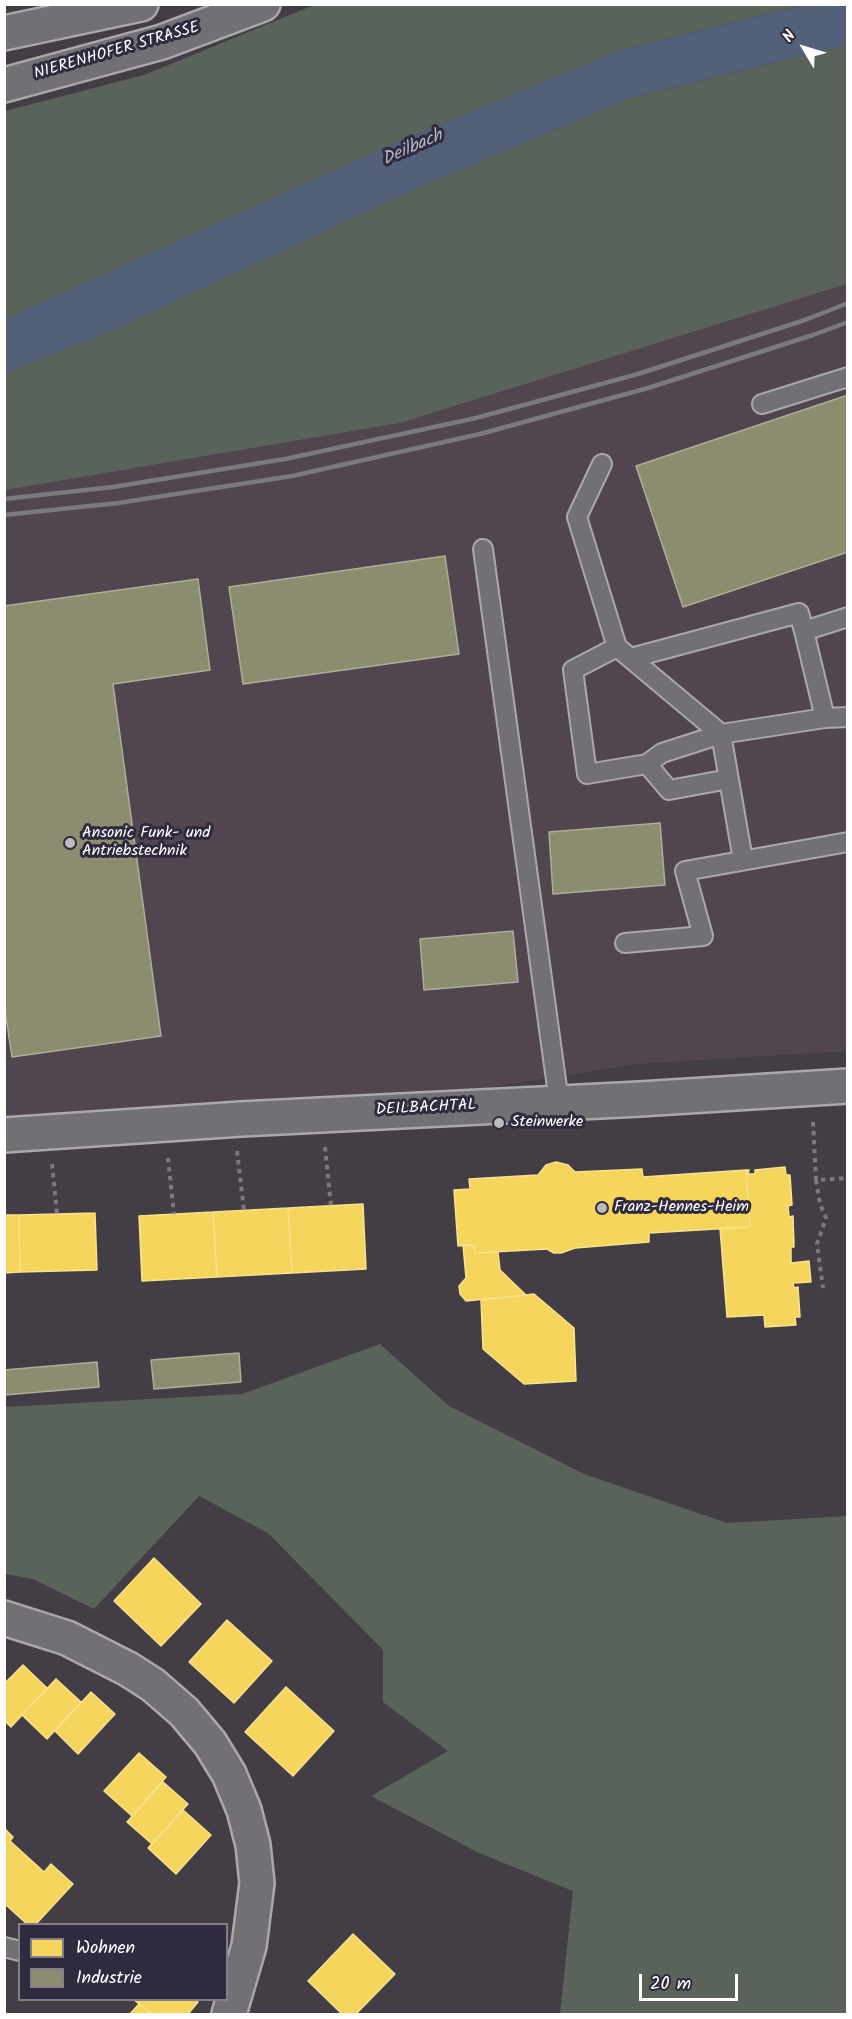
<!DOCTYPE html>
<style>
body{margin:0}
#map{position:relative;width:852px;height:2019px;overflow:hidden;background:#433e45;font-family:Kalam,sans-serif}
canvas{display:block}
.frame{position:absolute;inset:0;border:6px solid #fff;pointer-events:none}
.legend{position:absolute;left:18px;top:1923px;width:210px;height:78px;box-sizing:border-box;background:#2f2a3d;border:2px solid #827f8b;margin:0;padding:8px 10px;list-style:none;font-size:18px;color:#fff}
.legend li{display:flex;align-items:center;gap:12px;height:30px}
.legend b{width:30px;border:2px solid #827f8b}
.north{position:absolute;left:774px;top:18px;width:60px;height:60px;-webkit-text-stroke:4px #2f2a3d;paint-order:stroke;rotate:308deg;font-size:16px;font-weight:700;line-height:24px;text-align:center;color:#fff}
.north::after{content:'';display:block;margin:auto;width:21px;height:27px;background:#fff;clip-path:polygon(50% 0,100% 100%,50% 72%,0 100%)}
.scale{position:absolute;left:639px;top:1974px;width:99px;height:27px;box-sizing:border-box;border:3px solid #fff;border-top:0;padding-left:8px;font-size:18px;line-height:21px;white-space:nowrap;color:#fff;-webkit-text-stroke:4px #2f2a3d;paint-order:stroke}
</style>
<div id="map">
<canvas width="852" height="2019"></canvas>
<div class="frame"></div>
<ul class="legend">
<li><b style="height:16px;background:#f6d55c"></b>Wohnen</li>
<li><b style="height:16px;background:#8c8c6e"></b>Industrie</li>
</ul>
<div class="north">N</div>
<div class="scale">20 m</div>
</div>
<script>
const ctx = document.querySelector('canvas').getContext('2d');
ctx.lineJoin = 'round';
function fill(path, color) { ctx.fillStyle = color; ctx.fill(path, 'evenodd'); }
const poly = rows => new Path2D(rows.map(r => 'M' + r).join(''));
function stroke(path, color, width, dash) { ctx.strokeStyle = color; ctx.lineWidth = width; ctx.lineCap = dash ? 'butt' : 'round'; ctx.setLineDash(dash || []); ctx.stroke(path); }
function drawText(font, color, halo, rows, align = 'center') {
  ctx.font = font + ' Kalam,sans-serif'; ctx.lineWidth = 6; ctx.setLineDash([]); ctx.textBaseline = 'middle'; ctx.strokeStyle = halo; ctx.fillStyle = color; for (const [text, x, y, turn = 0] of rows) {
    ctx.save(); ctx.translate(x, y); ctx.rotate((+turn || 0) * Math.PI / 180); ctx.textAlign = isNaN(turn) ? turn : align; if (halo) ctx.strokeText(text, 0, 0); ctx.fillText(text, 0, 0); ctx.restore();
  }
}
const built = poly([
 [847,284,847,1051,636,1064,486,1088,394,1092,5,1122,5,490,400,423]
]);
const green = poly([
 [314,5,804,5,618,51,379,150,5,319,5,111,144,75],
 [847,45,847,284,400,423,5,490,5,373,111,331,406,193,630,98],
 [380,1344,449,1406,584,1474,727,1523,847,1516,847,2014,560,2014,573,1891,479,1853,371,1796,448,1751,383,1702,383,1650,268,1533,199,1496,94,1609,33,1579,5,1574,5,1407,242,1394]
]);
const water = poly([
 [804,5,847,5,847,45,630,98,406,193,111,331,5,373,5,319,379,150,618,51]
]);
const homes = poly([
 [556,1162,568,1165,575,1172,642,1169,643,1177,746,1170,750,1227,649,1233,649,1242,575,1248,561,1253,554,1253,547,1249,475,1253,474,1245,458,1246,454,1190,470,1189,469,1179,538,1175,546,1165,556,1162],
 [785,1167,786,1175,790,1175,792,1205,788,1206,789,1217,793,1216,794,1247,791,1247,791,1263,809,1261,811,1282,793,1283,794,1288,798,1287,800,1317,795,1317,796,1325,765,1327,764,1315,727,1317,720,1228,750,1227,746,1170,749,1170,748,1174,755,1174,755,1170,785,1167],
 [363,1204,366,1269,292,1273,288,1208,363,1204],
 [288,1208,292,1273,217,1277,213,1212,288,1208],
 [213,1212,217,1277,142,1281,139,1216,213,1212],
 [95,1213,97,1270,20,1272,19,1215,95,1213],
 [4,1215,19,1215,20,1272,4,1273,4,1215],
 [463,1245,474,1245,475,1253,498,1252,500,1270,526,1295,466,1301,460,1294,459,1286,466,1278,463,1245],
 [534,1294,574,1328,576,1381,524,1384,483,1349,481,1300,534,1294],
 [154,1558,201,1604,161,1646,114,1601,154,1558],
 [227,1620,272,1661,234,1703,189,1662,227,1620],
 [23,1665,47,1688,11,1727,4,1720,4,1684,23,1665],
 [56,1679,81,1702,47,1739,22,1715,56,1679],
 [286,1687,334,1731,293,1776,245,1732,286,1687],
 [91,1692,115,1714,78,1754,55,1731,91,1692],
 [139,1753,166,1777,132,1816,104,1791,139,1753],
 [163,1782,188,1804,152,1844,127,1822,163,1782],
 [183,1810,211,1835,176,1874,148,1848,183,1810],
 [4,1828,13,1837,10,1841,44,1872,51,1864,73,1884,36,1924,27,1924,6,1905,4,1906,4,1828],
 [353,1934,395,1974,356,2014,342,2014,308,1981,353,1934],
 [134,2000,195,2000,198,2002,188,2014,152,2014,134,2000],
 [139,2004,152,2014,130,2014,139,2004]
]);
const industry = poly([
 [848,395,848,552,683,607,636,466,848,395],
 [445,556,459,654,243,684,229,587,445,556],
 [198,579,210,670,113,684,161,1036,12,1057,4,1004,4,606,198,579],
 [660,823,665,885,553,894,549,832,660,823],
 [513,931,518,982,424,990,420,939,513,931],
 [239,1353,241,1382,154,1389,151,1360,239,1353],
 [97,1362,99,1387,4,1395,4,1370,97,1362]
]);
const path = poly([
 [813,1122,816,1180,848,1178],
 [325,1147,331,1206],
 [237,1151,244,1210],
 [168,1158,174,1214],
 [52,1164,57,1214],
 [816,1180,820,1204,826,1218,817,1244,823,1288]
]);
const lane = poly([
 [762,404,848,377],
 [602,464,577,517,617,647,721,734],
 [483,549,559,1102],
 [848,617,804,631,825,718,848,717],
 [617,647,573,670,587,774,647,764,669,790,729,779],
 [631,658,799,613,804,631],
 [647,764,662,753,721,734],
 [743,860,721,734,825,718],
 [625,943,703,936,685,871,848,842],
 [4,1947,20,1951]
]);
const street = poly([
 [4,1618,67,1638,128,1669,153,1685,184,1712,210,1743,229,1774,244,1810,253,1845,257,1883,249,1946,229,2014]
]);
const secondary = poly([
 [4,33,141,4],
 [4,85,162,42,263,4],
 [4,1135,241,1119,640,1099,848,1086]
]);
const rail = poly([
 [4,499,113,487,285,459,476,418,638,374,805,320,848,303],
 [4,515,118,503,292,476,480,434,648,388,813,335,848,322]
]);
const markers = [
 [70,843,6,"#bdbbbe"],
 [499,1123,6,"#bdbbbe"],
 [602,1208,6,"#bdbbbe"]
];
const streetNames = [
 ["NIERENHOFER STRASSE",117,52,-16],
 ["DEILBACHTAL",426,1109,-3]
];
const poiNames = [
 ["Ansonic Funk- und",82,834],
 ["Antriebstechnik",82,852],
 ["Steinwerke",511,1123],
 ["Franz-Hennes-Heim",614,1208]
];
const waterNames = [
 ["Deilbach",413,149,-24]
];
fill(built, '#51464f');
fill(green, '#5a635a');
fill(water, '#526179');
fill(homes, '#f6d55c');
stroke(homes, '#f9e28d', 1.5);
fill(industry, '#8c8c6e');
stroke(industry, '#aeae9a', 1.5);
stroke(lane, '#aaa8ab', 22);
stroke(street, '#aaa8ab', 38);
stroke(secondary, '#aaa8ab', 38);
stroke(path, '#7a797d', 4, [4.5, 4.5]);
stroke(lane, '#727074', 18);
stroke(street, '#727074', 33);
stroke(secondary, '#727074', 33);
stroke(rail, '#7a797d', 4.5);
for (const [x, y, r, color] of markers) { const dot = new Path2D(); dot.arc(x, y, r, 0, 2 * Math.PI); ctx.fillStyle = color; ctx.fill(dot); stroke(dot, '#2f2a3d', 2); }
drawText('16px', '#fff', '#2f2a3d', streetNames);
drawText('16px', '#fff', '#2f2a3d', poiNames, 'left');
drawText('italic 18px', '#b2b9c5', '#2f2a3d', waterNames);
</script>
